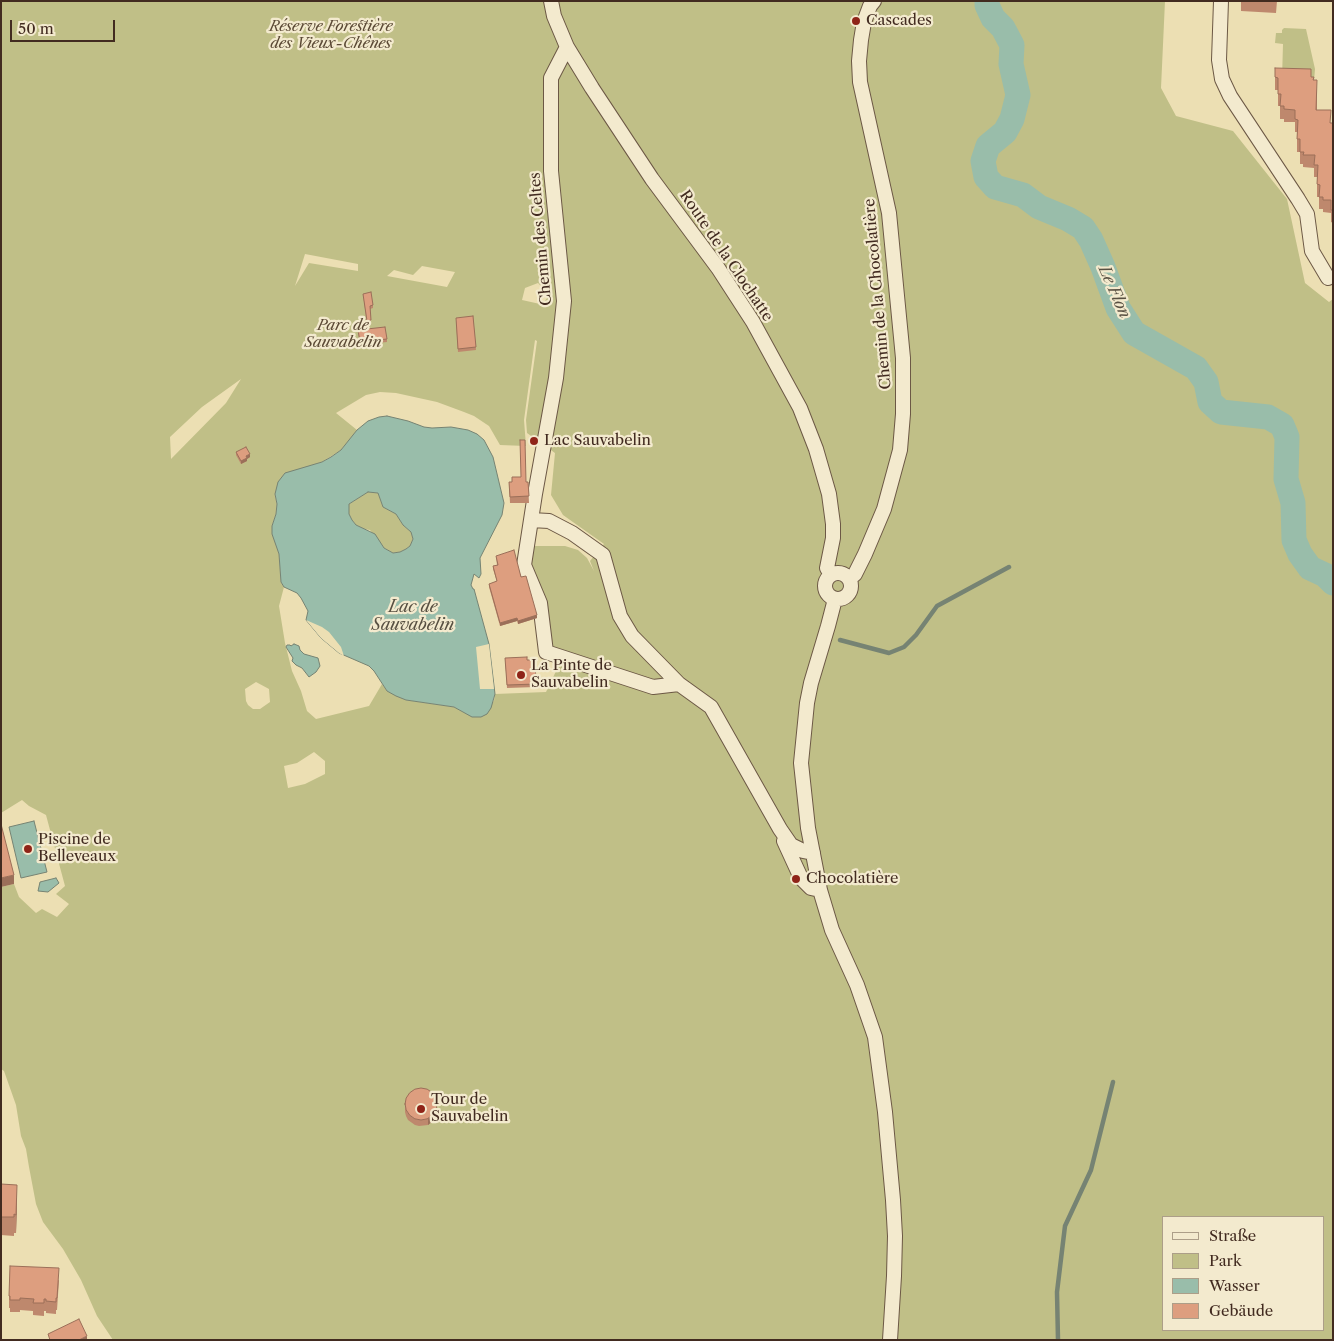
<!DOCTYPE html>
<meta charset="utf-8">
<style>
body{margin:0}
#map{position:relative;width:1334px;height:1341px;overflow:hidden;background:#ecdfb3;font-family:"Libre Caslon Text",serif}
canvas{display:block}
.frame{position:absolute;inset:0;border:2px solid #422b20;pointer-events:none}
.legend{position:absolute;left:1162px;top:1216px;width:162px;height:115px;box-sizing:border-box;background:#f3eace;border:1px solid #ac9e88;margin:0;padding:6px 9px;list-style:none;font-size:15px;color:#422b20}
.legend li{display:flex;align-items:center;gap:10px;height:25px}
.legend b{width:25px;border:1px solid #ac9e88}
.scale{position:absolute;left:10px;top:20px;width:105px;height:22px;box-sizing:border-box;border:2px solid #422b20;border-top:0;padding-left:6px;font-size:15px;line-height:18px;white-space:nowrap;color:#422b20;-webkit-text-stroke:4px #f3eace;paint-order:stroke}
</style>
<div id="map">
<canvas width="1334" height="1341"></canvas>
<div class="frame"></div>
<ul class="legend">
<li><b style="height:6px;background:#f3eace"></b>Straße</li>
<li><b style="height:14px;background:#c0bf87"></b>Park</li>
<li><b style="height:14px;background:#99bdaa"></b>Wasser</li>
<li><b style="height:14px;background:#dd9e7f"></b>Gebäude</li>
</ul>
<div class="scale">50 m</div>
</div>
<script>
const ctx = document.querySelector('canvas').getContext('2d');
ctx.lineJoin = 'round';
function fill(path, color) { ctx.fillStyle = color; ctx.fill(path, 'evenodd'); }
const poly = rows => new Path2D(rows.map(r => 'M' + r).join(''));
function stroke(path, color, width, dash) { ctx.strokeStyle = color; ctx.lineWidth = width; ctx.lineCap = dash ? 'butt' : 'round'; ctx.setLineDash(dash || []); ctx.stroke(path); }
function drawText(font, color, halo, rows, align = 'center') {
  ctx.font = font + ' "Libre Caslon Text",serif'; ctx.lineWidth = 4.5; ctx.setLineDash([]); ctx.textBaseline = 'middle'; ctx.strokeStyle = halo; ctx.fillStyle = color; for (const [text, x, y, turn = 0] of rows) {
    ctx.save(); ctx.translate(x, y); ctx.rotate((+turn || 0) * Math.PI / 180); ctx.textAlign = isNaN(turn) ? turn : align; if (halo) ctx.strokeText(text, 0, 0); ctx.fillText(text, 0, 0); ctx.restore();
  }
}
const green = poly([
 [1,1,1165,1,1161,88,1176,116,1233,131,1287,199,1305,283,1329,302,1333,299,1333,1340,113,1340,97,1316,81,1280,63,1249,43,1222,36,1204,29,1167,26,1149,21,1136,16,1105,4,1071,1,1069,1,887,14,884,19,897,36,913,42,909,57,917,69,904,56,894,65,886,46,815,29,806,22,800,1,813],
 [305,254,358,264,358,271,309,263,295,286],
 [422,266,455,272,447,287,387,276,394,270,413,275],
 [538,283,550,295,540,306,540,304,522,300,525,288],
 [535,340,537,341,526,420,527,433,555,453,551,495,563,515,604,544,590,561,594,571,587,558,578,550,565,546,534,546,531,551,531,570,550,643,554,649,568,656,558,667,546,692,495,694,494,701,467,714,454,707,406,700,387,691,382,684,369,706,316,719,307,711,301,691,292,671,285,643,279,606,284,587,281,582,279,554,272,526,276,514,277,504,275,494,310,466,322,462,341,450,349,441,357,430,336,413,366,395,380,392,396,393,437,402,464,412,474,416,489,426,500,445,526,446,524,420],
 [241,379,226,403,171,459,170,437,202,407],
 [256,682,269,689,270,702,260,709,253,709,248,705,246,701,245,689],
 [314,752,325,761,325,774,305,784,288,788,284,766,297,763],
 [1163,1217,1323,1217,1323,1330,1163,1330],
 [1284,28,1306,29,1315,69,1314,81,1282,79,1283,44,1275,43,1276,33,1282,33,1282,30],
 [368,492,378,493,383,507,396,514,403,525,411,532,413,539,410,546,406,549,400,552,393,553,384,548,370,530,364,529,356,525,352,520,349,514,349,504]
]);
const water = poly([
 [387,416,408,421,424,427,432,428,451,427,468,430,477,434,484,440,493,457,504,503,502,515,480,558,481,574,479,578,474,574,471,585,473,589,474,589,489,644,495,694,491,708,487,714,481,717,472,717,454,707,406,700,396,696,387,691,374,671,369,666,339,653,321,638,306,620,308,611,301,598,297,593,284,587,281,582,279,554,272,534,272,526,276,514,277,504,275,494,278,482,285,473,322,462,331,457,341,450,357,430,368,421,379,417,387,416],
 [368,492,378,493,383,507,396,514,403,525,411,532,413,539,410,546,406,549,400,552,393,553,384,548,375,534,356,525,352,520,349,514,349,504,368,492],
 [294,644,299,646,300,650,304,654,318,658,320,666,316,672,309,677,302,668,296,665,292,661,293,658,286,647,287,645,290,645,291,646,294,644],
 [34,821,47,872,21,878,9,827,34,821],
 [56,878,59,883,48,892,38,891,40,882,56,878]
]);
const pier = poly([
 [306,620,322,627,329,632,341,647,344,656,339,653,321,638],
 [489,644,494,689,480,689,476,647]
]);
const stream = poly([
 [840,640,889,653,904,647,916,635,937,606,1009,567],
 [1058,1340,1057,1292,1065,1226,1091,1170,1113,1082]
]);
const river = poly([
 [987,1,987,5,993,18,1003,28,1012,45,1011,64,1018,95,1012,119,1005,132,988,146,983,161,986,177,995,187,1023,195,1039,207,1068,219,1083,228,1091,240,1103,267,1118,308,1134,333,1196,368,1206,382,1210,402,1221,412,1268,417,1282,425,1287,437,1286,479,1293,503,1294,540,1300,554,1310,568,1325,575,1333,583]
]);
const street = poly([
 [551,1,554,16,567,47,592,88,652,179,718,268,753,322,800,408,816,449,829,494,833,524,833,538,827,568,831,575],
 [1221,1,1219,60,1222,79,1230,96,1298,199,1307,214,1312,251,1328,278],
 [567,47,551,78,551,171,564,301,556,378,535,494,524,565,540,603,546,652,653,687,679,684],
 [531,520,549,521,572,533,603,555,620,616,632,636,679,684,711,707,780,829,791,845,803,851,813,853],
 '825 586a13 13 0 1 1 26 0a13 13 0 1 1-26 0Z',
 [849,579,855,574,865,554,884,509,900,450,903,414,903,358,889,213,860,82,859,61,861,40,864,22,870,6,874,1],
 [835,599,828,626,811,683,807,703,801,763,808,828,820,890,832,930,857,985,875,1037,885,1112,893,1200,895,1236,894,1276,890,1340],
 [784,841,801,878,811,888,820,890]
]);
const wall = poly([
 [1241,1,1277,1,1276,13,1241,11],
 [1275,77,1311,77,1314,80,1317,93,1317,110,1331,123,1333,123,1333,223,1331,222,1331,213,1323,212,1323,209,1319,209,1319,197,1317,197,1317,177,1314,177,1314,168,1303,167,1303,164,1300,164,1300,152,1297,152,1297,132,1295,132,1295,122,1284,122,1284,119,1280,119,1280,106,1278,106,1278,90,1275,90],
 [363,294,373,305,373,308,370,309,371,323,367,324],
 [473,316,476,350,458,352,456,321],
 [358,330,387,339,387,342,360,345],
 [236,452,250,457,247,459,247,461,241,464,236,455],
 [509,482,528,482,529,503,510,503],
 [496,556,521,577,537,618,518,624,517,621,500,626,489,587,489,584,497,582,493,569,493,566,497,565],
 [505,658,527,660,535,660,536,687,507,688],
 [405,1106,436,1116,434,1120,428,1125,419,1126,415,1125,408,1120,406,1116,405,1112],
 [1,1184,17,1203,16,1233,14,1233,14,1236,1,1235],
 [59,1280,57,1310,56,1310,56,1314,46,1313,46,1311,44,1311,44,1316,33,1315,33,1311,20,1310,20,1312,10,1312,10,1308,9,1308,9,1296]
]);
const shadedWall = poly([
 [250,454,250,457,247,459,247,461,241,464,241,461,246,456],
 [537,615,537,618,518,624,518,621],
 [517,618,517,621,500,626,500,623],
 [14,875,14,884,1,887,1,878],
 [437,1101,436,1116,434,1120,428,1125,428,1119],
 [17,1185,17,1203,16,1233,16,1215],
 [87,1336,87,1340,79,1340]
]);
const building = poly([
 [1275,68,1311,69,1311,77,1314,77,1313,80,1317,80,1316,110,1331,110,1330,123,1333,123,1333,210,1331,210,1331,200,1323,200,1323,197,1319,197,1320,185,1317,184,1318,165,1314,165,1315,155,1303,155,1304,152,1300,152,1300,139,1297,139,1298,120,1295,119,1295,110,1284,109,1284,106,1280,106,1281,94,1278,94,1278,78,1275,77,1275,68],
 [371,292,373,305,370,306,371,320,367,321,363,294,371,292],
 [473,316,476,347,458,349,456,318,473,316],
 [385,327,387,339,360,342,358,330,385,327],
 [520,440,525,440,526,482,528,482,529,496,510,497,509,482,512,482,512,477,521,477,520,440],
 [246,447,250,454,246,456,247,458,241,461,236,452,246,447],
 [514,550,521,577,526,576,537,615,518,621,517,618,500,623,489,584,497,581,493,566,498,565,496,556,514,550],
 [527,657,527,660,535,660,536,684,507,685,505,658,527,657],
 [1,824,14,875,1,878,1,824],
 '405 1104a16 16 0 1 1 32 0a16 16 0 1 1-32 0Z',
 [1,1184,17,1185,16,1215,14,1214,14,1217,1,1217,1,1184],
 [10,1266,59,1268,57,1298,56,1298,56,1302,46,1301,46,1299,44,1299,44,1303,33,1303,34,1299,20,1298,20,1300,10,1300,10,1296,9,1296,10,1266],
 [79,1319,87,1336,79,1340,50,1340,48,1334,79,1319]
]);
const markers = [
 [856,21,5,"#8f2418"],
 [534,441,5,"#8f2418"],
 [521,675,5,"#8f2418"],
 [28,849,5,"#8f2418"],
 [796,879,5,"#8f2418"],
 [421,1109,5,"#8f2418"]
];
const poiNames = [
 ["Cascades",866,21],
 ["Lac Sauvabelin",544,441],
 ["La Pinte de",531,666],
 ["Sauvabelin",531,683],
 ["Piscine de",38,840],
 ["Belleveaux",38,857],
 ["Chocolatière",806,879],
 ["Tour de",431,1100],
 ["Sauvabelin",431,1117]
];
const parkNames = [
 ["Réserve Forestière",331,27],
 ["des Vieux-Chênes",331,44],
 ["Parc de",343,326],
 ["Sauvabelin",343,343]
];
const streetNames = [
 ["Chemin des Celtes",541,239,-95],
 ["Route de la Clochatte",726,256,56],
 ["Chemin de la Chocolatière",878,294,-95]
];
const waterNames = [
 ["Le Flon",1114,292,66],
 ["Lac de",413,607],
 ["Sauvabelin",413,625]
];
fill(green, '#c0bf87');
fill(water, '#99bdaa');
stroke(water, '#768373', 1);
fill(pier, '#ecdfb3');
stroke(stream, '#768373', 4.5);
stroke(river, '#99bdaa', 25);
stroke(street, '#6c5845', 16);
stroke(street, '#f3eace', 14);
fill(wall, '#be886d');
fill(shadedWall, '#9b6f59');
fill(building, '#dd9e7f');
stroke(building, '#9b6f59', 1);
for (const [x, y, r, color] of markers) { const dot = new Path2D(); dot.arc(x, y, r, 0, 2 * Math.PI); ctx.fillStyle = color; ctx.fill(dot); stroke(dot, '#f3eace', 2); }
drawText('15px', '#422b20', '#f3eace', poiNames, 'left');
drawText('italic 15px', '#5b4935', '#f3eace', parkNames);
drawText('15px', '#422b20', '#f3eace', streetNames);
drawText('italic 16px', '#585042', '#f3eace', waterNames);
</script>
